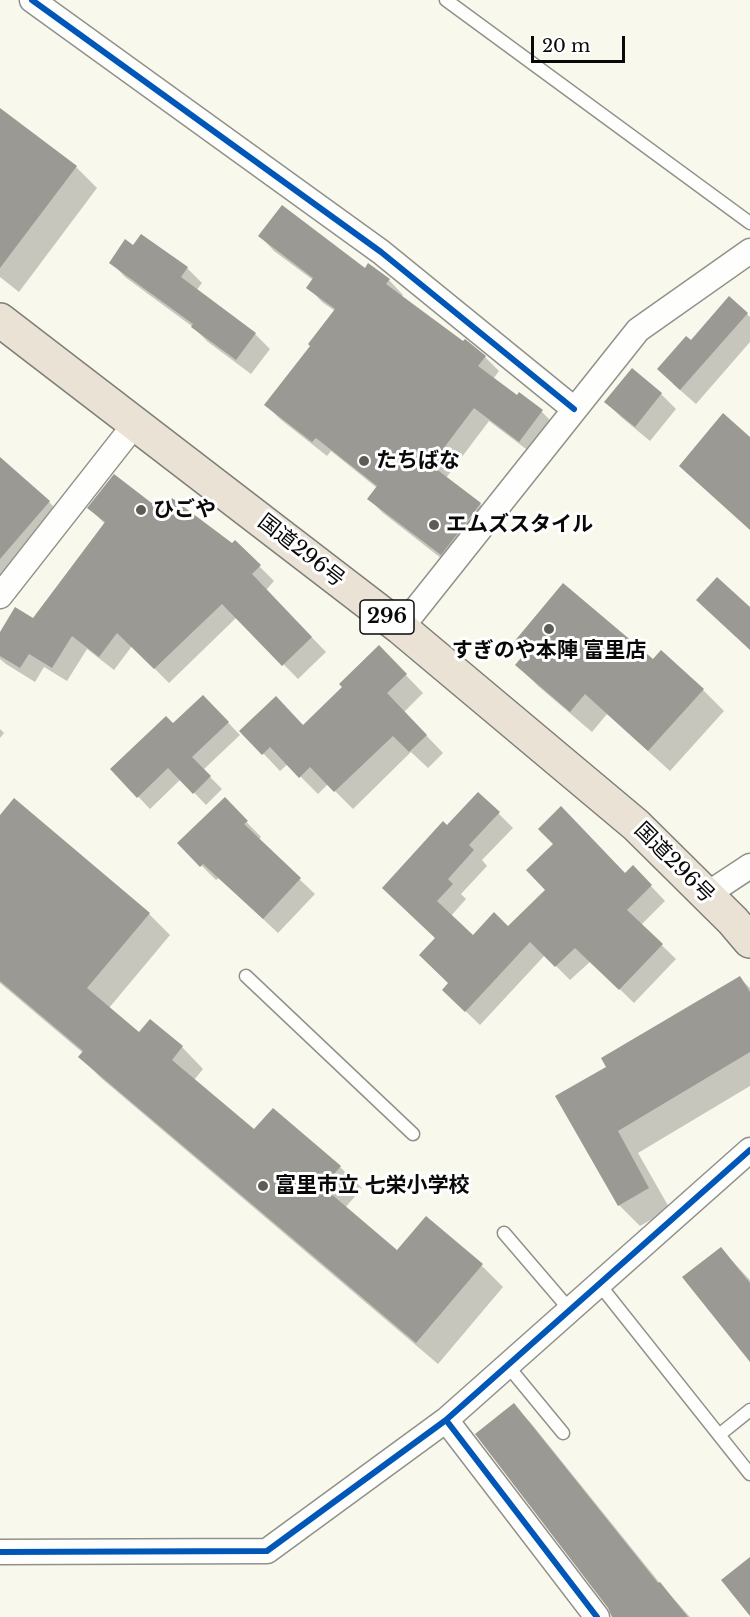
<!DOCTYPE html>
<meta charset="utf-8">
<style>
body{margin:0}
#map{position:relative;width:750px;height:1617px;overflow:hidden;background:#f9f8ec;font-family:"Libre Baskerville",serif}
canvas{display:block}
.scale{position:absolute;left:531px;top:36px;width:94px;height:27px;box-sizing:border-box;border:3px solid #090909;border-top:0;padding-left:8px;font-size:18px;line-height:21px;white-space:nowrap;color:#090909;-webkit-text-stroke:4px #fff;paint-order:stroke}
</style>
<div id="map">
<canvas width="750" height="1617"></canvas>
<div class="scale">20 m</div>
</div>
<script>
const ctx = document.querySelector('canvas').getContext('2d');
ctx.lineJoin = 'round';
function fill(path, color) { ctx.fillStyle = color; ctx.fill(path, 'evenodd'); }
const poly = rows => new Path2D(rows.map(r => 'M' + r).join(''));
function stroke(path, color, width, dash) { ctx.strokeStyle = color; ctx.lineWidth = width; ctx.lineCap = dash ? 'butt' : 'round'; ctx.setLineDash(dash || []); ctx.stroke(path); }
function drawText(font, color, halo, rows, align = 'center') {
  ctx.font = font + ' "Libre Baskerville","Noto Sans JP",serif'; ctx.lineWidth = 6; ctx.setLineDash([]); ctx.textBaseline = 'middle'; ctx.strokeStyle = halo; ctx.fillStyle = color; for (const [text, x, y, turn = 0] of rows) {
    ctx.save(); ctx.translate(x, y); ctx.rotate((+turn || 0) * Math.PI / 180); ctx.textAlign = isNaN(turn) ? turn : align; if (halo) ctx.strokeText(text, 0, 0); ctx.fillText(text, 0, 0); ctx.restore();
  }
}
const shadow = poly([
 [0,127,76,167,97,188,19,292,0,277],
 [260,236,365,270,389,280,403,295,401,297,485,357,499,371,493,379,517,397,519,394,542,412,556,426,534,455,489,421,446,478,480,504,494,518,455,569,383,513,369,499,377,488,331,451,327,456,280,419,266,405,312,346,335,311,322,302,308,287,313,280,274,251],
 [133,248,187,268,202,283,196,291,255,334,270,349,251,374,208,342,193,327,125,277,111,262],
 [747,314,750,317,750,342,696,404,673,384,691,342],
 [632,370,661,394,676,409,650,441,621,417,606,402],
 [0,459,49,502,69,522,0,597],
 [89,508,162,513,232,545,235,542,274,581,266,590,326,652,298,679,237,617,169,683,132,646,114,670,87,649,67,681,44,667,35,682,6,664,0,659,0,635,33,620,105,524],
 [379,647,423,693,404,712,443,753,428,768,411,752,353,809,328,784,318,794,288,764,280,771,242,731,303,726,344,687],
 [526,654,653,661,703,690,724,711,670,771,607,714,592,732,538,686,517,665],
 [215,709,240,735,203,770,222,789,206,805,181,779,150,809,112,769,174,725],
 [0,729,4,733,0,738],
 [225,800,261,837,258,840,315,894,278,933,219,878,216,880,179,843],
 [498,813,513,828,482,860,487,866,461,894,466,899,451,916,473,937,508,928,626,875,633,867,665,901,641,925,676,959,634,1003,591,961,570,980,545,955,480,1025,458,1004,437,938,398,902,447,827],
 [0,817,149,914,170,935,109,1008,140,1034,182,1047,203,1069,194,1080,255,1131,273,1110,340,1167,362,1188,345,1208,397,1252,482,1266,503,1287,438,1364,101,1078,80,1057,83,1053,0,983],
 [740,978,750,988,750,1086,638,1153,670,1209,640,1226,619,1205,608,1067],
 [721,1249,750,1280,750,1360],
 [513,1405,530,1422,663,1587,690,1617,619,1617]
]);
const building = poly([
 [0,108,77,166,0,268],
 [282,205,365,268,368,263,390,279,386,284,463,341,465,339,486,356,478,366,517,395,519,392,543,410,519,442,474,408,431,465,481,503,441,555,367,499,377,486,316,438,312,442,264,405,310,346,308,344,335,309,306,288,313,278,258,236],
 [141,234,188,267,181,277,256,333,236,360,191,327,193,324,109,263,125,239,133,245],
 [729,296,748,313,680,390,657,369,686,336,691,340],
 [632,368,662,393,635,427,604,402],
 [723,413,750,437,750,530,679,466],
 [0,457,50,501,0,559],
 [114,474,162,511,172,498,232,543,235,540,261,565,252,574,312,637,282,666,222,604,154,669,117,633,99,657,72,636,52,668,29,654,20,668,0,656,0,632,15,607,33,618,105,522,87,508],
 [717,577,750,607,750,650,696,600],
 [563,583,653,659,661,650,704,689,648,751,585,694,570,712,515,665,525,653,513,643],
 [379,645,407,674,387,693,427,735,409,752,393,736,334,792,310,767,299,778,270,747,262,755,239,731,276,696,303,725,342,687,339,684],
 [203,695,229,722,192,757,211,776,193,794,168,768,137,798,110,769,166,716,173,723],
 [478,792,500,812,469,845,474,850,448,879,453,884,437,901,473,935,494,912,508,926,545,890,526,870,553,844,538,829,561,806,625,873,633,865,652,885,627,910,663,944,619,990,575,948,555,967,530,942,465,1012,442,990,448,983,419,955,435,938,382,888,443,821,447,825],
 [225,797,248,821,244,824,301,878,263,919,203,864,200,867,177,843],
 [14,798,150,913,87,988,139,1032,150,1019,183,1046,172,1060,254,1129,273,1108,341,1166,323,1187,397,1250,426,1216,483,1264,416,1343,78,1057,83,1051,0,981,0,815],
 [740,976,750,992,750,1052,618,1131,649,1188,618,1206,555,1096,606,1067,601,1058],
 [721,1247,750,1283,750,1362,682,1277],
 [514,1403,658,1583,660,1582,688,1617,612,1617,608,1608,475,1434],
 [750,1557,750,1616,721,1580]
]);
const service = poly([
 [446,0,750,223],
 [246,976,413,1134],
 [504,1233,570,1310],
 [599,1284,750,1474],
 [507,1365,563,1433],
 [719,1435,750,1410]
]);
const minor = poly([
 [32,0,381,252,574,409],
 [0,596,135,424],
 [401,628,638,330,750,251],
 [706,895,750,866],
 [446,1420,750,1150],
 [0,1552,267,1551,446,1420,597,1617]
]);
const trunk = poly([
 [0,320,401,628,636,825,733,921,750,941]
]);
const cycleway = poly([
 [32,0,381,252,574,409],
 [446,1420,750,1150],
 [0,1552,267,1551,446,1420,597,1617]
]);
const markers = [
 [364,461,6,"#5d5d58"],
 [141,510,6,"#5d5d58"],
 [434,525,6,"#5d5d58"],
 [549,629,6,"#5d5d58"],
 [263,1186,6,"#5d5d58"]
];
const shields = [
 [387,617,54]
];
const shieldNames = [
 ["296",387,617]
];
const poiNames = [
 ["たちばな",376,461],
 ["ひごや",153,510],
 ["エムズスタイル",446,525],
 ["すぎのや本陣 富里店",549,651,"center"],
 ["富里市立 七栄小学校",275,1186]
];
const streetNames = [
 ["国道296号",301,551,38],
 ["国道296号",674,863,45]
];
fill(shadow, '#0003');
fill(building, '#9b9993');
stroke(service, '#91918b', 15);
stroke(minor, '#91918b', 27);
stroke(trunk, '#7e7e78', 36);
stroke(service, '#fefefc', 12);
stroke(minor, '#fefefc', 24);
stroke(trunk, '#eae2d4', 33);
stroke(cycleway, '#0057b8', 6);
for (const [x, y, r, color] of markers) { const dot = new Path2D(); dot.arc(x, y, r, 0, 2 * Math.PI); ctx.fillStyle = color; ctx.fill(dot); stroke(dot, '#fff', 2); }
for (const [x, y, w] of shields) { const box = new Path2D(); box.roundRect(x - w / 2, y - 17, w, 34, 4.5); ctx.fillStyle = '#fff'; ctx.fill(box); stroke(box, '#090909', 1.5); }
drawText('bold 20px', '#090909', null, shieldNames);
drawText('bold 21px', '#090909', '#fff', poiNames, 'left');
drawText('21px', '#090909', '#fff', streetNames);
</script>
